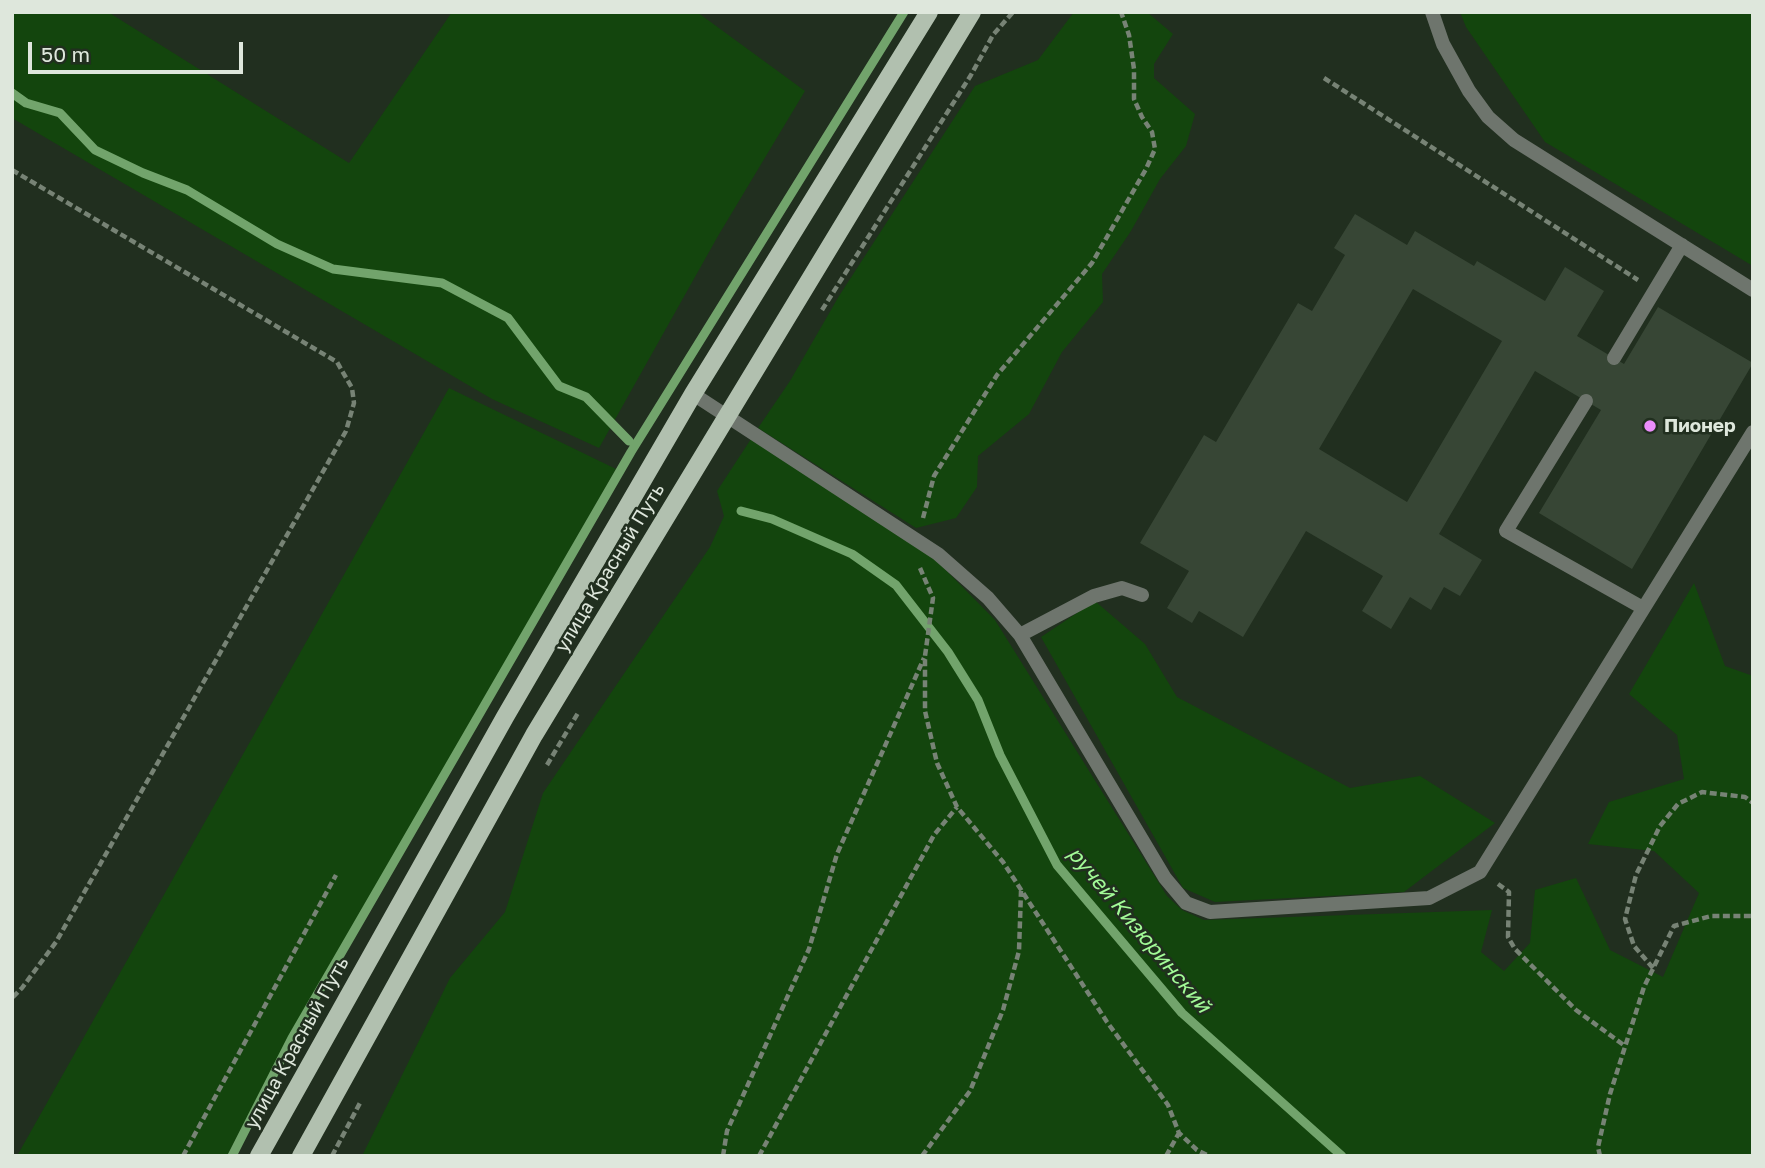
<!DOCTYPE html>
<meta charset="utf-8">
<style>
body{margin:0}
#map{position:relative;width:1765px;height:1168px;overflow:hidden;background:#212f1f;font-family:"Golos Text",sans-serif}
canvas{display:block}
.frame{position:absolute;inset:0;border:14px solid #dee7dc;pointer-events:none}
.scale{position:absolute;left:28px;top:42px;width:215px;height:32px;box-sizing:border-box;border:4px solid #dee7dc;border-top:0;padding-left:9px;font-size:21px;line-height:24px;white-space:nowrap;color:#dee7dc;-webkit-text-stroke:5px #212f1f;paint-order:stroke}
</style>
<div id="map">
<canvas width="1765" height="1168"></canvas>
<div class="frame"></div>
<div class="scale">50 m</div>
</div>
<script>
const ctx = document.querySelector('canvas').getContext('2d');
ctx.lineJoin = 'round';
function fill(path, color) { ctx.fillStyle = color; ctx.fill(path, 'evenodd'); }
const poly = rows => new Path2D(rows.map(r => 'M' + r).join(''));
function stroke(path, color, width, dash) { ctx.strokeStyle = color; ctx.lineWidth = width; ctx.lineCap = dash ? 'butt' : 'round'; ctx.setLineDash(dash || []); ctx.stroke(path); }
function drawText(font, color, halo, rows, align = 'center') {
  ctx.font = font + ' "Golos Text",sans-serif'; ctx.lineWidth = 5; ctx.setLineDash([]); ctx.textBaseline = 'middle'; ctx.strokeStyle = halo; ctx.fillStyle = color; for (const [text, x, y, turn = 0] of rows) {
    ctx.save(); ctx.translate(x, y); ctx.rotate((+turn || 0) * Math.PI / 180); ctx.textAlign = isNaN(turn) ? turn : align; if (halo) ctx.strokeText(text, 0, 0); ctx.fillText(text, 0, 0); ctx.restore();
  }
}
const green = poly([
 [12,12,108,12,349,163,452,12,697,12,805,91,718,236,599,448,492,399,12,118],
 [1074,12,1147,12,1173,34,1154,64,1154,78,1195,114,1186,146,1160,179,1131,231,1102,274,1103,302,1062,352,1029,414,978,456,977,487,956,518,916,528,758,428,790,381,839,296,975,86,1038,60],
 [1460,12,1753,12,1753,266,1545,142,1466,27],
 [449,388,616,469,283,1049,227,1156,17,1156],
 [751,439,929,553,995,620,1167,896,1182,910,1204,920,1492,910,1481,952,1504,971,1530,943,1535,890,1576,878,1610,950,1663,977,1699,893,1654,851,1588,844,1609,802,1684,779,1677,735,1629,694,1694,583,1725,666,1753,676,1753,1156,362,1156,450,978,505,912,543,793,710,547,724,516,717,491],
 [1095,601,1145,644,1177,697,1350,788,1420,776,1495,823,1404,892,1215,902,1183,888,1041,637]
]);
const stream = poly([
 [12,93,26,103,60,113,95,150,143,173,187,190,277,244,333,269,442,283,508,318,559,386,586,397,629,441],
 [741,511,772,519,852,554,896,585,948,652,978,700,1000,755,1057,865,1182,1013,1342,1156],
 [232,1156,292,1038,631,452,904,12]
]);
const building = poly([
 [1355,214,1407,245,1415,231,1474,266,1477,261,1545,301,1565,267,1604,291,1577,336,1624,364,1658,307,1753,363,1632,569,1539,513,1601,410,1535,371,1439,534,1482,560,1460,596,1444,587,1431,610,1410,597,1391,629,1362,611,1383,576,1306,531,1243,637,1199,611,1192,623,1167,608,1189,571,1140,543,1204,435,1216,442,1298,303,1312,311,1345,255,1334,248],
 [1413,289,1502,341,1407,502,1319,449]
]);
const path = poly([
 [1324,78,1638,280],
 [12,170,337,362,352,388,354,403,346,431,56,942,22,988,12,998],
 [822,310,971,75,993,35,1013,12],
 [923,518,934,476,997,375,1092,263,1146,169,1155,149,1152,132,1142,117,1134,99,1134,69,1129,35,1121,12],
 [920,568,933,598,925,656,925,711,937,763,957,807,1003,862,1107,1022,1168,1105,1179,1133,1197,1150,1209,1156],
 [547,765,578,713],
 [1498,884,1509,892,1508,937,1515,949,1576,1010,1625,1046],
 [1653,968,1634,946,1625,919,1636,875,1660,826,1678,804,1702,792,1745,797,1753,803],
 [183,1156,336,875],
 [332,1156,361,1101],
 [723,1156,727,1131,809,949,837,854,924,658],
 [759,1156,934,835,957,807],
 [922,1156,970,1091,1003,1010,1019,951,1021,891],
 [1166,1156,1179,1133],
 [1600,1156,1598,1147,1610,1094,1644,987,1674,926,1711,916,1753,916]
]);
const lane = poly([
 [1432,12,1443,44,1469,91,1488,117,1514,140,1753,290],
 [1614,358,1682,245],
 [693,394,938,554,988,598,1020,635,1165,878,1186,903,1210,912,1429,898,1480,872,1753,432],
 [1586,401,1506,531,1643,608],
 [1020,635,1094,596,1122,588,1142,595]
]);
const primary = poly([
 [259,1156,505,717,693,394,929,12],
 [301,1156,534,735,972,12]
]);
const markers = [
 [1650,426,7,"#eb8dfb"]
];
const poiNames = [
 ["Пионер",1664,426]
];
const streetNames = [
 ["улица Красный Путь",610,568,-59],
 ["улица Красный Путь",297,1043,-61]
];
const waterNames = [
 ["ручей Кизюринский",1139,930,50]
];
fill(green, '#13450d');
stroke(stream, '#72a46c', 9);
fill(building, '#374635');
stroke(path, '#778375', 4.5, [7, 3.5]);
stroke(lane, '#6e756d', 14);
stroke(primary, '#b1c0af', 18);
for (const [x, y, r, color] of markers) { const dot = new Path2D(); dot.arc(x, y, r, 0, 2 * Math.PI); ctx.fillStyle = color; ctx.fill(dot); stroke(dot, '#212f1f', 2.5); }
drawText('bold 19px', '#dee7dc', '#212f1f', poiNames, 'left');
drawText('19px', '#dee7dc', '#212f1f', streetNames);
drawText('italic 21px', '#a2fb97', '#212f1f', waterNames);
</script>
